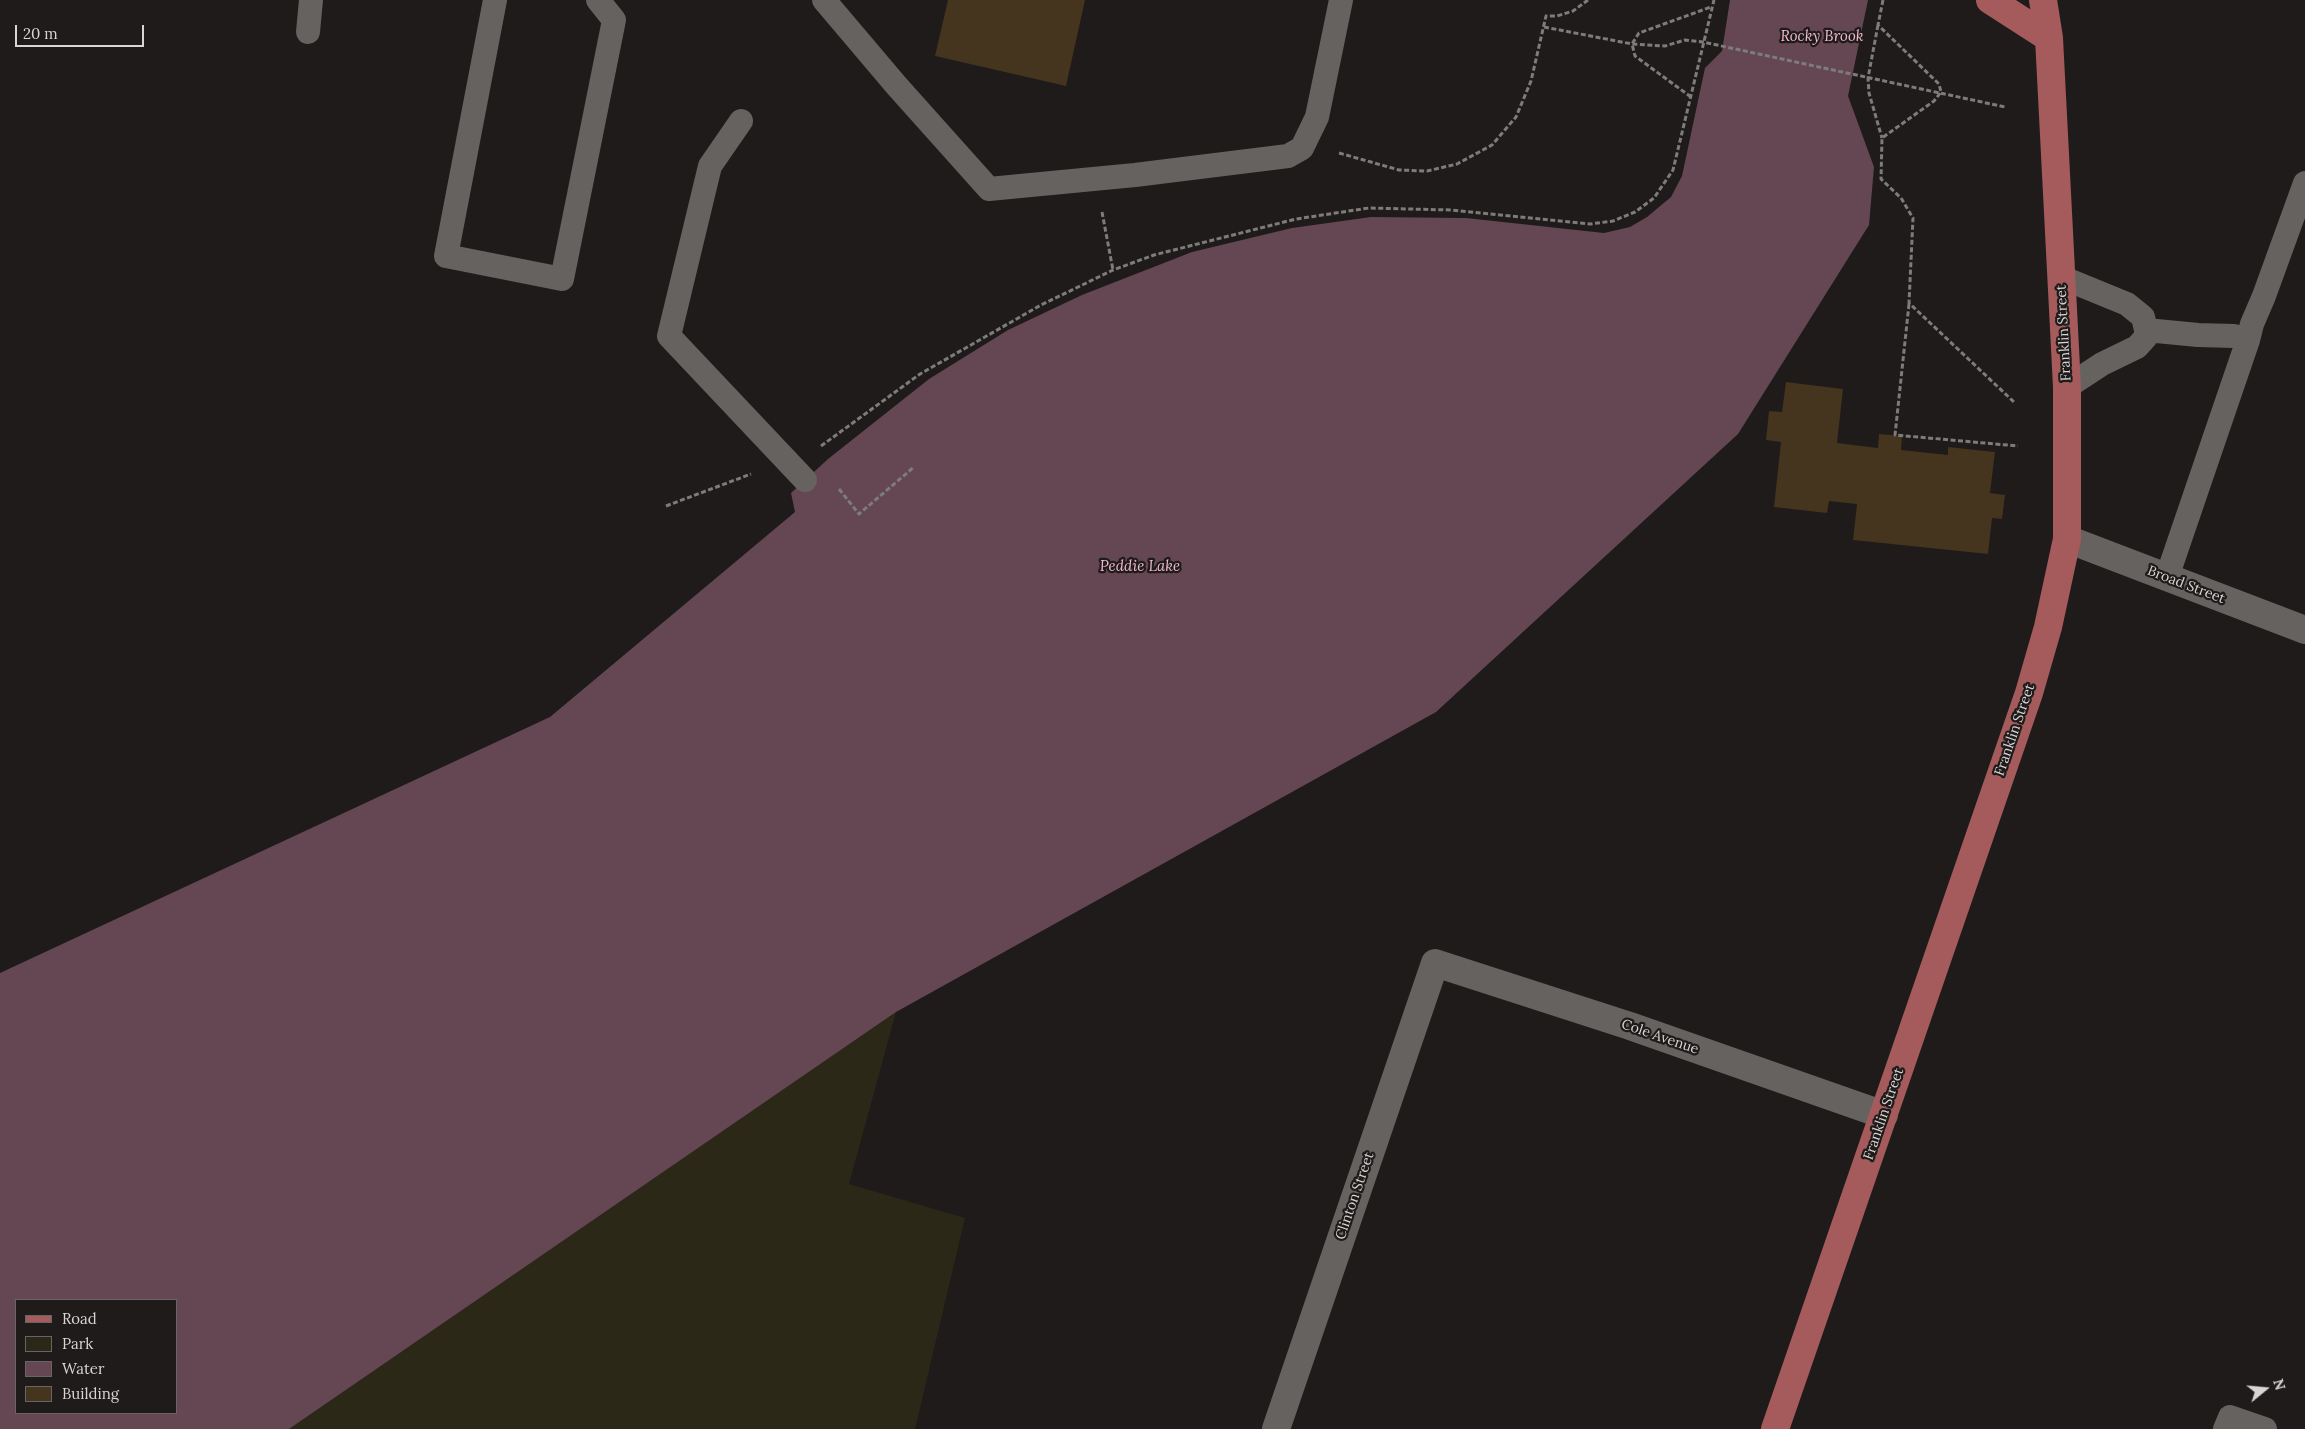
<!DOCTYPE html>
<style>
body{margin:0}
#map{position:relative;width:2305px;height:1429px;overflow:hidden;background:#1e1b1a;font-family:Lora,serif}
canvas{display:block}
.legend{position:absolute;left:15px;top:1299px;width:162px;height:115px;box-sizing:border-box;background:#1e1b1a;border:1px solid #686665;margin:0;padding:6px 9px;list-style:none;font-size:15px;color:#d8d6d5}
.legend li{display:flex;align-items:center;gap:10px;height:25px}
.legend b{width:25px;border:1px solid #686665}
.north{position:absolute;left:2240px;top:1364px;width:50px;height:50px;-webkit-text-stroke:4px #1e1b1a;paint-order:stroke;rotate:73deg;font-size:14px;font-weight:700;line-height:20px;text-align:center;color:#d8d6d5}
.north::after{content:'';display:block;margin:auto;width:18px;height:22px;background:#d8d6d5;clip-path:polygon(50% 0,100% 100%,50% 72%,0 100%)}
.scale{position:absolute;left:15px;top:25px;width:129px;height:22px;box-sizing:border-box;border:2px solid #d8d6d5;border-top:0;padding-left:6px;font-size:15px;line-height:18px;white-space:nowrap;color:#d8d6d5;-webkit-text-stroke:4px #1e1b1a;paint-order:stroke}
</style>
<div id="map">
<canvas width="2305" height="1429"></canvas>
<ul class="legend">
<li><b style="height:6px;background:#a55a5c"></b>Road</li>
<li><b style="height:14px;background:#2b2818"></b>Park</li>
<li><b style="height:14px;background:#644752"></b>Water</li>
<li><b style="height:14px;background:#45341e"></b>Building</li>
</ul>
<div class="north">N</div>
<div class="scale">20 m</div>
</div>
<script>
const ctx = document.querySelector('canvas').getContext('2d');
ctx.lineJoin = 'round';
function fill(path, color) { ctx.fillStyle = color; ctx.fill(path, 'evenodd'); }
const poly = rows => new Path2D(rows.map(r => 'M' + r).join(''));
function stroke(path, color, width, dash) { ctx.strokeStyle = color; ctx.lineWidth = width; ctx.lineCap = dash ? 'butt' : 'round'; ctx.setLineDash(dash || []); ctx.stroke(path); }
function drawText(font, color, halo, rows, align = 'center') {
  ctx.font = font + ' Lora,serif'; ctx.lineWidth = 4.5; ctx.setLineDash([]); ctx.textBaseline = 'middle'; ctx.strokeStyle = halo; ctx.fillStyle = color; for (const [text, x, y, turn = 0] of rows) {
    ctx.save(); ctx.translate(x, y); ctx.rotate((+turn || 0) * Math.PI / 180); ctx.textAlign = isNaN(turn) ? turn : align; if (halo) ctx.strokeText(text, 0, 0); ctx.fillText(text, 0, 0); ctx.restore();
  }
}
const green = poly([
 [896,1012,849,1184,965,1218,915,1429,289,1429]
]);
const water = poly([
 [1730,0,1868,0,1848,96,1874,167,1869,225,1738,434,1436,712,896,1012,289,1429,0,1429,0,973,550,717,795,512,791,493,828,459,929,379,1008,330,1082,295,1192,252,1292,228,1371,217,1466,218,1604,233,1630,227,1647,217,1671,197,1682,176,1705,68,1722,51],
 [16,1300,176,1300,176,1413,16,1413]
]);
const building = poly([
 [948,0,1085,0,1066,86,935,56],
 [1786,382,1843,389,1837,443,1878,448,1879,434,1902,436,1901,450,1948,455,1948,447,1995,452,1990,493,2005,495,2002,519,1992,518,1988,554,1853,540,1857,504,1829,501,1827,513,1774,507,1781,442,1766,440,1769,411,1782,412]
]);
const path = poly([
 [1883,0,1878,25,1939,84,1941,92,1934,101,1882,138,1881,179,1901,198,1913,218,1909,303,2015,403],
 [1878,25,1868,78,1869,93,1882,138],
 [1544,27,1632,44,1665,46,1685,40,1703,42,2005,107],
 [1691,97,1635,56,1632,44,1639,33,1711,7],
 [1339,153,1399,170,1427,171,1457,164,1492,145,1516,117,1531,81,1546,16,1557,16,1573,11,1588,0],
 [1102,212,1113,270],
 [1909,304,1895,435,2018,446],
 [821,446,920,374,1041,305,1113,270,1154,255,1296,219,1369,208,1451,210,1590,224,1613,221,1635,212,1654,198,1673,170,1714,0],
 [839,489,859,514,914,467],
 [666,506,751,474]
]);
const service = poly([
 [495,0,446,256,562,279,614,20,598,0],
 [824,0,896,85,989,189,1135,175,1288,156,1302,148,1317,117,1341,0],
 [308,32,311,0],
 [741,121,710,166,669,336,805,480],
 [2061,277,2127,304,2143,317,2146,330,2146,337,2137,347,2102,364,2067,387],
 [2146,330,2198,335,2234,336,2248,340,2252,324,2264,296,2305,183],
 [2167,577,2248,340],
 [2225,1429,2230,1417,2265,1429]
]);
const minor = poly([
 [2067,539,2305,630],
 [1276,1429,1435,963,1630,1026,1884,1115]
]);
const primary = poly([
 [1990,0,2049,38],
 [1775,1429,2029,693,2048,627,2067,539,2067,387,2049,38,2043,0]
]);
const streetNames = [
 ["Franklin Street",2064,333,-93],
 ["Broad Street",2186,585,21],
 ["Franklin Street",2015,730,-71],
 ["Cole Avenue",1660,1037,19],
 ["Franklin Street",1884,1114,-71],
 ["Clinton Street",1355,1196,-71]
];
const waterNames = [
 ["Rocky Brook",1822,37],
 ["Peddie Lake",1140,567]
];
fill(green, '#2b2818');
fill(water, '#644752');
fill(building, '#45341e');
stroke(path, '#7e7c7b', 3, [5, 2.5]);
stroke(service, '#656260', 24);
stroke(minor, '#656260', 28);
stroke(primary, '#a55a5c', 28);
drawText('14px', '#d8d6d5', '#1e1b1a', streetNames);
drawText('italic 15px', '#f2b8ce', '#1e1b1a', waterNames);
</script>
